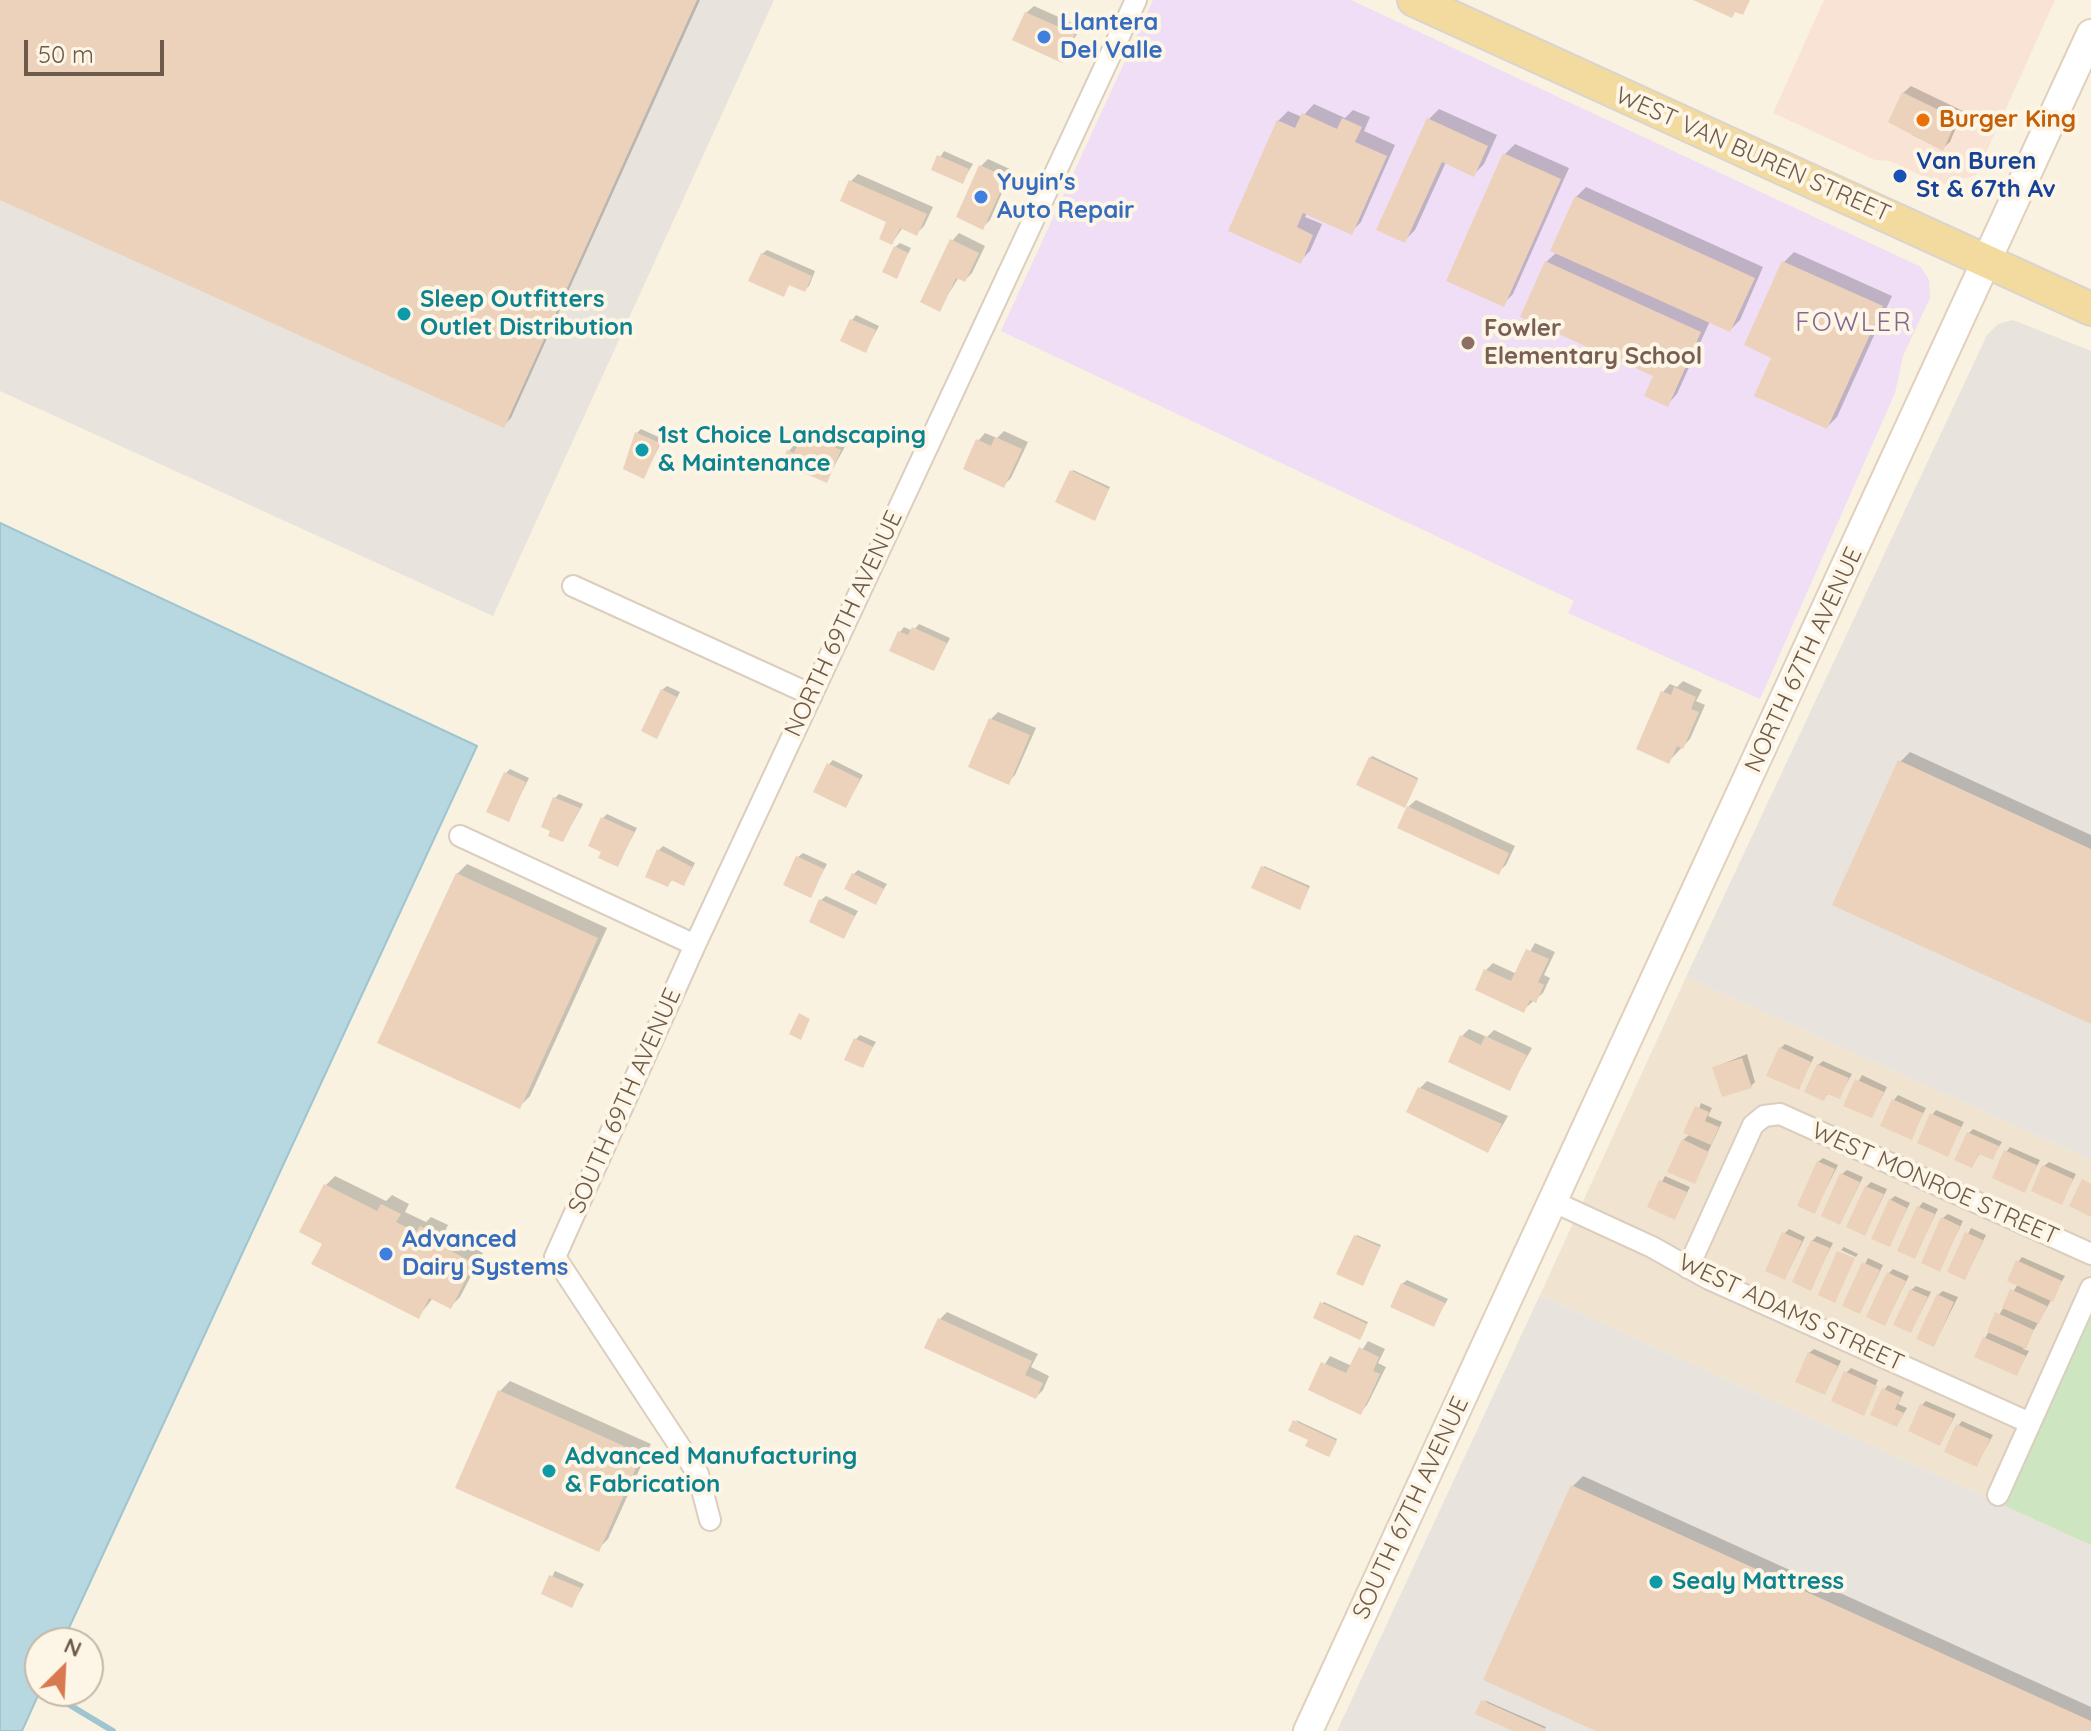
<!DOCTYPE html>
<style>
body{margin:0}
#map{position:relative;width:2091px;height:1731px;overflow:hidden;background:#f9f2e1;font-family:Quicksand,sans-serif}
canvas{display:block}
.north{position:absolute;left:24px;top:1627px;width:80px;height:80px;box-sizing:border-box;background:#fdf6e6;border:2px solid #c4b8a8;border-radius:50%;rotate:24deg;font-size:22px;font-weight:700;line-height:32px;text-align:center;color:#6e5a4a}
.north::after{content:'';display:block;margin:auto;width:28px;height:36px;background:#d97950;clip-path:polygon(50% 0,100% 100%,50% 72%,0 100%)}
.scale{position:absolute;left:24px;top:40px;width:140px;height:36px;box-sizing:border-box;border:4px solid #6e5a4a;border-top:0;padding-left:10px;font-size:24px;line-height:28px;white-space:nowrap;color:#6e5a4a;-webkit-text-stroke:6px #fdf6e6;paint-order:stroke}
</style>
<div id="map">
<canvas width="2091" height="1731"></canvas>
<div class="north">N</div>
<div class="scale">50 m</div>
</div>
<script>
const ctx = document.querySelector('canvas').getContext('2d');
ctx.lineJoin = 'round';
function fill(path, color) { ctx.fillStyle = color; ctx.fill(path, 'evenodd'); }
const poly = rows => new Path2D(rows.map(r => 'M' + r).join(''));
function stroke(path, color, width, dash) { ctx.strokeStyle = color; ctx.lineWidth = width; ctx.lineCap = dash ? 'butt' : 'round'; ctx.setLineDash(dash || []); ctx.stroke(path); }
function drawText(font, color, halo, rows, align = 'center') {
  ctx.font = font + ' Quicksand,sans-serif'; ctx.lineWidth = 8; ctx.setLineDash([]); ctx.textBaseline = 'middle'; ctx.strokeStyle = halo; ctx.fillStyle = color; for (const [text, x, y, turn = 0] of rows) {
    ctx.save(); ctx.translate(x, y); ctx.rotate((+turn || 0) * Math.PI / 180); ctx.textAlign = isNaN(turn) ? turn : align; if (halo) ctx.strokeText(text, 0, 0); ctx.fillText(text, 0, 0); ctx.restore();
  }
}
const residential = poly([
 [1686,977,2091,1160,2091,1545,1540,1295]
]);
const commercial = poly([
 [1824,0,2055,0,1976,175,1942,185,1890,161,1875,160,1773,113]
]);
const industrial = poly([
 [0,0,774,0,493,616,0,391],
 [2013,320,2091,351,2091,1160,1686,977,1987,335,1998,324],
 [1540,1295,2091,1545,2091,1731,1337,1731]
]);
const education = poly([
 [1153,0,1351,0,1921,267,1929,280,1930,298,1903,356,1895,393,1760,699,1568,613,1574,601,1001,331]
]);
const green = poly([
 [2091,1315,2091,1545,2005,1506]
]);
const water = poly([
 [0,523,477,746,62,1643,40,1643,40,1691,22,1731,0,1731,0,523]
]);
const shadow = poly([
 [0,0,700,0,511,418,503,426,0,198],
 [1034,6,1081,27,1062,60,1026,13],
 [1911,86,1963,111,1950,142,1942,149,1912,135,1903,93],
 [1314,104,1345,118,1353,110,1370,117,1364,131,1395,145,1361,222,1351,232,1307,213,1305,217,1322,224,1310,251,1300,261,1278,121,1288,111,1302,117],
 [1439,109,1497,135,1484,164,1474,174,1446,162,1415,230,1405,240,1429,119],
 [1515,144,1569,168,1513,294,1503,304,1505,154],
 [944,151,973,164,962,182,933,169],
 [988,159,1012,170,990,220,983,227,981,166],
 [858,174,933,207,924,226,917,233,903,227,892,243,889,221,851,181],
 [1586,187,1763,267,1740,320,1730,330,1710,321,1677,394,1667,405,1656,376,1546,262,1557,252,1576,197],
 [959,233,985,246,972,273,965,280,959,277,939,309,952,241],
 [900,243,911,248,896,277,895,247],
 [767,250,815,271,809,286,804,290,790,284,783,294,762,254],
 [1794,252,1892,296,1837,417,1827,427,1774,357,1747,344,1784,262],
 [856,315,879,326,866,350,852,320],
 [812,426,847,443,826,481,784,462,789,451,796,443,800,445],
 [641,429,663,439,644,476,637,433],
 [1004,431,1028,442,1011,478,1004,485,978,441,985,433,997,438],
 [1073,470,1110,487,1096,517,1072,472],
 [919,624,950,638,934,669,900,632,904,627,913,631],
 [1683,681,1702,690,1696,701,1705,705,1690,739,1669,761,1638,748,1663,692,1670,684,1677,687],
 [667,686,680,692,657,736,662,690],
 [998,712,1036,728,1015,775,1008,782,991,719],
 [1910,752,2091,835,2091,1022,1900,762],
 [1372,756,1418,778,1406,804,1370,758],
 [833,760,863,775,846,806,828,765],
 [510,769,529,778,508,820,506,773],
 [559,794,583,804,563,840,555,798],
 [1416,800,1515,846,1506,865,1498,872,1408,807],
 [607,814,637,828,618,864,603,818],
 [663,846,695,863,684,884,673,879,667,885,659,850],
 [803,853,827,864,810,896,798,857],
 [467,864,607,928,530,1096,520,1106,457,874],
 [1264,866,1310,886,1301,906,1263,867],
 [858,870,887,884,876,902,853,875],
 [826,896,858,911,844,936,821,900],
 [1535,943,1555,952,1544,975,1550,978,1543,993,1523,1010,1486,970,1493,963,1517,974],
 [1469,1029,1487,1037,1494,1030,1532,1048,1509,1089,1462,1036],
 [860,1035,876,1042,862,1066,856,1039],
 [1785,1044,1814,1057,1798,1088,1781,1048],
 [1747,1054,1755,1082,1751,1086,1715,1067],
 [1823,1061,1852,1074,1839,1097,1828,1094,1824,1098,1818,1065],
 [1862,1075,1887,1087,1872,1116,1846,1105],
 [1427,1081,1508,1116,1488,1151,1420,1088],
 [1898,1095,1926,1108,1911,1137,1894,1100],
 [1701,1103,1712,1108,1708,1116,1722,1122,1694,1182,1683,1140,1690,1134],
 [1936,1110,1964,1122,1947,1154,1932,1115],
 [1973,1129,2002,1142,1992,1158,1980,1153,1972,1166,1969,1133],
 [2010,1147,2040,1160,2024,1191,2006,1152],
 [1823,1158,1838,1165,1815,1211,1818,1162],
 [2049,1162,2076,1174,2061,1203,2044,1166],
 [1847,1170,1863,1177,1840,1223,1842,1174],
 [335,1176,386,1201,392,1195,409,1204,405,1212,426,1222,431,1217,448,1225,444,1233,483,1253,460,1297,450,1307,433,1298,418,1317,325,1243,325,1186],
 [1665,1176,1690,1187,1675,1217,1649,1206],
 [1871,1182,1887,1189,1865,1234,1866,1187],
 [1895,1196,1910,1203,1889,1245,1890,1200],
 [1923,1202,1938,1209,1914,1257,1919,1207],
 [1948,1214,1963,1221,1939,1269,1943,1218],
 [1971,1228,1986,1235,1965,1278,1950,1271],
 [1789,1229,1805,1237,1785,1278,1784,1234],
 [1357,1235,1381,1245,1364,1282,1356,1236],
 [1817,1236,1833,1243,1810,1288,1812,1241],
 [1844,1247,1858,1254,1856,1257,1841,1250],
 [2022,1257,2065,1276,2023,1349,2029,1351,2017,1373,1985,1338,2018,1284,2018,1262],
 [1868,1258,1883,1265,1860,1312,1845,1305],
 [1893,1269,1909,1276,1885,1323,1889,1273],
 [1407,1280,1448,1299,1433,1324,1402,1284],
 [1916,1286,1931,1292,1911,1331,1911,1290],
 [1943,1291,1958,1297,1934,1345,1938,1295],
 [1324,1302,1368,1322,1362,1336,1322,1304],
 [947,1312,1038,1354,1031,1367,1049,1376,1043,1390,1036,1397,940,1319],
 [1368,1341,1385,1349,1378,1363,1386,1367,1367,1405,1360,1413,1310,1389,1330,1356,1352,1366],
 [1814,1349,1841,1361,1825,1393,1809,1353],
 [1851,1368,1878,1380,1864,1411,1846,1373],
 [510,1381,651,1444,608,1539,598,1549,500,1391],
 [1888,1385,1904,1392,1898,1404,1907,1408,1897,1425,1884,1390],
 [1926,1401,1956,1414,1940,1443,1922,1405],
 [1296,1420,1337,1439,1330,1453,1310,1439],
 [1962,1421,1993,1435,1977,1464,1958,1426],
 [1583,1476,2091,1707,2091,1731,1601,1731,1486,1679,1573,1486],
 [555,1571,584,1584,572,1605,544,1593],
 [1484,1700,1546,1727,1544,1731,1518,1731]
]);
const stream = poly([
 [58,1698,113,1731]
]);
const building = poly([
 [0,0,697,0,504,428,0,200],
 [1693,0,1750,0,1743,15,1735,12,1732,18],
 [1025,12,1075,34,1062,63,1012,40],
 [1902,92,1957,119,1943,151,1888,122],
 [1302,113,1337,129,1342,118,1362,127,1355,142,1387,156,1352,235,1303,213,1297,227,1313,235,1301,264,1228,231,1277,120,1295,128],
 [1427,118,1488,146,1474,177,1442,162,1405,243,1376,230],
 [1503,153,1561,179,1504,307,1446,281],
 [937,155,969,169,963,184,931,170],
 [979,165,1007,177,983,230,956,217],
 [849,180,927,214,917,236,900,228,892,245,879,239,886,222,840,201],
 [1575,196,1755,278,1730,332,1550,251],
 [950,239,979,253,965,282,956,278,940,312,920,302],
 [894,246,908,253,897,279,882,272],
 [761,253,812,276,805,292,789,285,784,297,748,281],
 [1545,261,1701,332,1668,407,1644,396,1653,376,1520,317],
 [1782,261,1883,306,1827,429,1754,396,1771,358,1744,345],
 [850,319,876,330,866,353,840,341],
 [635,432,660,443,644,479,623,469],
 [803,433,841,450,827,483,781,463,787,450,794,453],
 [995,437,1022,449,1004,488,963,469,976,439,991,446],
 [1070,470,1109,489,1095,521,1055,502],
 [912,627,947,643,934,671,889,651,898,631,908,635],
 [1674,687,1696,697,1691,709,1699,712,1683,749,1677,746,1669,764,1636,749,1661,691,1671,695],
 [661,689,677,697,657,739,641,731],
 [989,718,1030,735,1009,785,968,767],
 [1369,757,1418,780,1405,808,1356,785],
 [1898,760,2091,849,2091,1024,1832,905],
 [827,763,860,779,846,808,813,792],
 [504,772,526,782,509,822,486,812],
 [553,797,580,808,563,842,548,836,550,831,541,827],
 [1407,806,1509,853,1499,875,1397,828],
 [601,817,634,832,618,867,598,858,601,852,588,846],
 [657,849,692,867,684,886,671,880,668,887,645,877],
 [796,856,824,869,811,898,783,885],
 [1261,866,1309,888,1300,910,1251,888],
 [456,873,598,938,520,1109,377,1043],
 [852,873,884,889,876,905,844,889],
 [819,899,855,916,844,939,809,922],
 [1526,949,1549,959,1538,982,1544,985,1536,1003,1530,1000,1524,1013,1475,990,1484,969,1511,981],
 [799,1013,810,1019,801,1040,789,1034],
 [1460,1035,1481,1045,1485,1036,1527,1055,1510,1091,1448,1062],
 [854,1038,873,1047,863,1068,844,1060],
 [1779,1047,1811,1062,1799,1090,1766,1076],
 [1742,1058,1752,1088,1722,1097,1712,1067],
 [1817,1064,1849,1078,1840,1099,1827,1094,1824,1101,1804,1092],
 [1855,1079,1884,1092,1872,1118,1843,1106],
 [1418,1087,1502,1124,1488,1153,1406,1112],
 [1892,1099,1923,1113,1912,1140,1880,1126],
 [1695,1106,1709,1112,1705,1121,1719,1127,1711,1145,1683,1133],
 [1930,1113,1961,1127,1948,1157,1917,1143],
 [1967,1132,1999,1146,1993,1160,1979,1154,1972,1168,1954,1160],
 [1682,1139,1709,1152,1695,1184,1667,1172],
 [2004,1150,2037,1165,2025,1193,1992,1178],
 [1817,1161,1835,1169,1815,1214,1797,1206],
 [2042,1165,2073,1179,2062,1205,2031,1191],
 [1840,1173,1860,1182,1840,1225,1821,1216],
 [2082,1179,2091,1184,2091,1217,2069,1206],
 [1659,1180,1687,1192,1675,1220,1647,1207],
 [324,1184,377,1211,381,1204,401,1214,396,1222,416,1232,420,1226,439,1236,435,1243,474,1263,451,1309,429,1298,419,1319,311,1264,322,1244,299,1232],
 [1865,1186,1884,1194,1865,1236,1846,1227],
 [1889,1199,1907,1208,1890,1247,1871,1239],
 [1917,1206,1935,1214,1915,1259,1897,1251],
 [1941,1217,1960,1226,1940,1272,1921,1263],
 [1782,1232,1802,1241,1785,1280,1765,1271],
 [1965,1232,1983,1240,1965,1280,1947,1272],
 [1354,1235,1380,1247,1363,1286,1336,1274],
 [1811,1240,1830,1248,1811,1291,1792,1282],
 [1837,1251,1855,1258,1835,1303,1818,1295],
 [2016,1260,2062,1281,2053,1302,2007,1281],
 [1862,1262,1880,1270,1860,1314,1842,1306],
 [1887,1272,1906,1281,1885,1326,1866,1317],
 [1401,1283,1445,1303,1434,1327,1390,1307],
 [1910,1289,1928,1297,1911,1333,1893,1325],
 [2010,1289,2047,1306,2039,1324,2002,1308],
 [1937,1294,1954,1302,1934,1347,1916,1339],
 [1320,1302,1367,1324,1360,1340,1313,1318],
 [1995,1312,2034,1330,2026,1349,1987,1332],
 [938,1318,1032,1361,1025,1375,1043,1383,1036,1399,924,1348],
 [1983,1337,2026,1356,2017,1376,1974,1357],
 [1359,1347,1379,1357,1373,1371,1380,1374,1361,1415,1308,1390,1321,1362,1346,1373],
 [1808,1352,1838,1366,1825,1395,1795,1382],
 [1844,1371,1877,1386,1864,1416,1831,1401],
 [1882,1388,1901,1397,1895,1409,1904,1413,1897,1427,1870,1415],
 [498,1390,642,1454,599,1552,455,1488],
 [1920,1404,1953,1418,1940,1446,1908,1431],
 [1293,1420,1337,1441,1329,1457,1305,1446,1308,1440,1288,1431],
 [1956,1424,1990,1439,1977,1467,1944,1452],
 [1571,1485,2091,1721,2091,1731,1596,1731,1483,1680],
 [549,1575,581,1588,572,1608,541,1594],
 [1481,1700,1546,1729,1545,1731,1513,1731,1475,1714]
]);
const street = poly([
 [573,586,812,695],
 [460,836,695,945],
 [1552,1201,1652,1247,1709,1279,2030,1423],
 [1688,1268,1753,1125,1764,1116,1780,1114,2091,1254],
 [1998,1495,2091,1288],
 [710,1520,698,1474,555,1257,695,945,1136,0]
]);
const secondary = poly([
 [1308,1731,2091,34]
]);
const primary = poly([
 [1414,0,2091,309]
]);
const markers = [
 [1044,37,8,"#3f7fe0"],
 [1923,120,8,"#e8710a"],
 [1900,176,8,"#1a4fb4"],
 [981,197,8,"#3f7fe0"],
 [404,314,8,"#0f9aa8"],
 [1468,343,8,"#8d6e63"],
 [642,450,8,"#0f9aa8"],
 [386,1254,8,"#3f7fe0"],
 [549,1471,8,"#0f9aa8"],
 [1656,1582,8,"#0f9aa8"]
];
const shopNames = [
 ["Llantera",1060,23],
 ["Del Valle",1060,51],
 ["Yuyin's",997,183],
 ["Auto Repair",997,211],
 ["Advanced",402,1240],
 ["Dairy Systems",402,1268]
];
const foodNames = [
 ["Burger King",1939,120]
];
const streetNames = [
 ["WEST VAN BUREN STREET",1753,155,24],
 ["NORTH 69TH AVENUE",844,624,-65],
 ["NORTH 67TH AVENUE",1804,660,-65],
 ["SOUTH 69TH AVENUE",625,1101,-66],
 ["WEST MONROE STREET",1935,1184,24],
 ["WEST ADAMS STREET",1791,1313,25],
 ["SOUTH 67TH AVENUE",1411,1508,-65]
];
const transitNames = [
 ["Van Buren",1916,162],
 ["St & 67th Av",1916,190]
];
const cultureNames = [
 ["Sleep Outfitters",420,300],
 ["Outlet Distribution",420,328],
 ["1st Choice Landscaping",658,436],
 ["& Maintenance",658,464],
 ["Advanced Manufacturing",565,1457],
 ["& Fabrication",565,1485],
 ["Sealy Mattress",1672,1582]
];
const educationNames = [
 ["Fowler",1484,329],
 ["Elementary School",1484,357]
];
const neighbourhoodNames = [
 ["FOWLER",1854,323]
];
fill(residential, '#f0e4d0');
fill(commercial, '#f9e3d5');
fill(industrial, '#e8e3dc');
fill(education, '#efdef5');
fill(green, '#cde5c1');
fill(water, '#b7d7e1');
stroke(water, '#9fc5d1', 2);
fill(shadow, '#0003');
stroke(stream, '#9fc5d1', 6);
fill(building, '#ecd2bb');
stroke(street, '#dccebe', 24);
stroke(secondary, '#e1d0bc', 32);
stroke(primary, '#d9d4d0', 36);
stroke(street, '#fff', 20);
stroke(secondary, '#fff', 28);
stroke(primary, '#f3da9e', 32);
for (const [x, y, r, color] of markers) { const dot = new Path2D(); dot.arc(x, y, r, 0, 2 * Math.PI); ctx.fillStyle = color; ctx.fill(dot); stroke(dot, '#fdf6e6', 3); }
drawText('bold 24px', '#366cbe', '#fdf6e6', shopNames, 'left');
drawText('bold 24px', '#c56008', '#fdf6e6', foodNames, 'left');
drawText('24px', '#6e5a4a', '#fdf6e6', streetNames);
drawText('bold 24px', '#164399', '#fdf6e6', transitNames, 'left');
drawText('bold 24px', '#0d838f', '#fdf6e6', cultureNames, 'left');
drawText('bold 24px', '#785e54', '#fdf6e6', educationNames, 'left');
ctx.letterSpacing = '2px';
drawText('26px', '#866691', '#fdf6e6', neighbourhoodNames);
ctx.letterSpacing = '0px';
</script>
